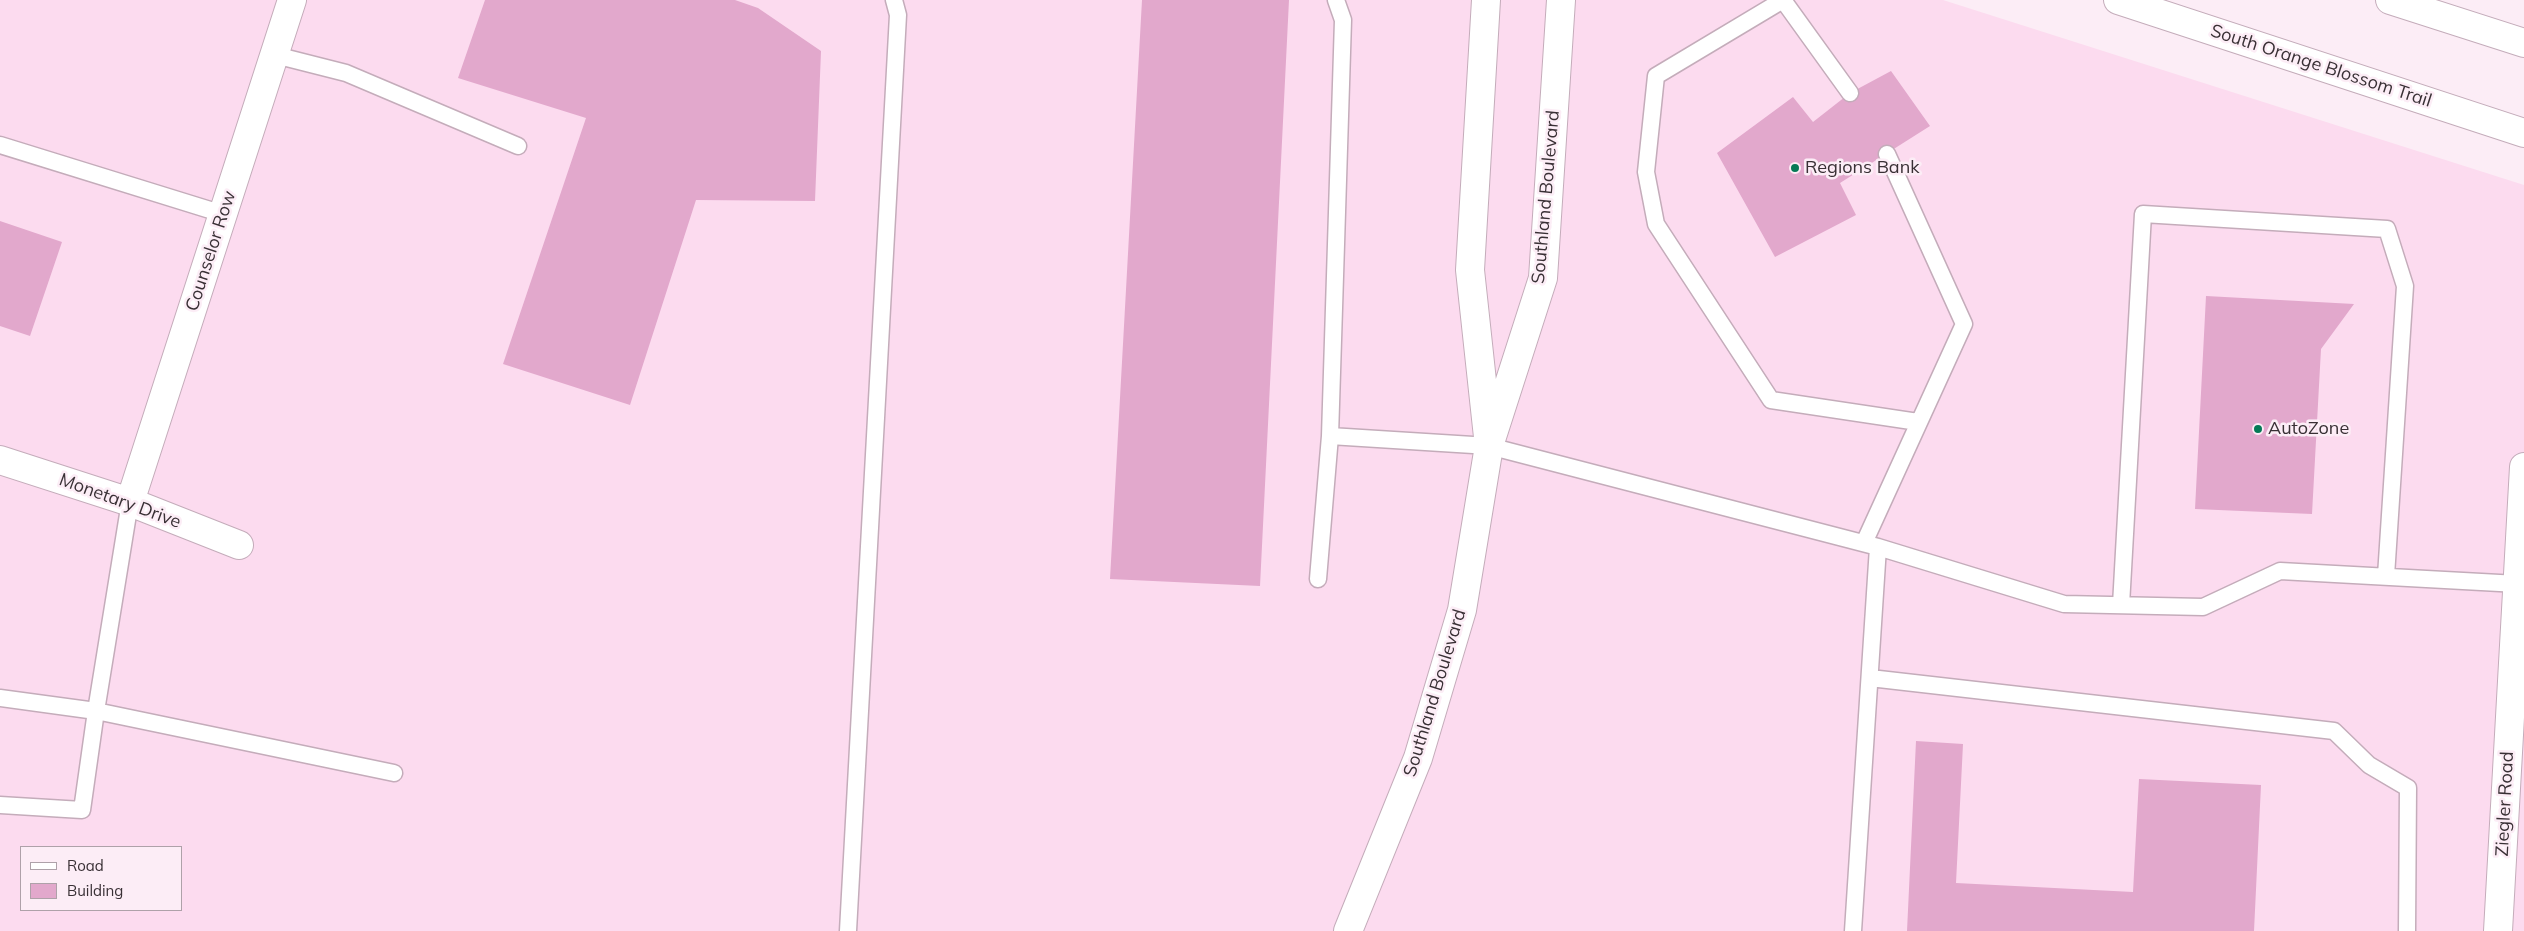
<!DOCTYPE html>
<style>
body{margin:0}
#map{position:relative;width:2524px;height:931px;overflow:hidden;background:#fcedf6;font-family:Mulish,sans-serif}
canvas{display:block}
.legend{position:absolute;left:20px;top:846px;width:162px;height:65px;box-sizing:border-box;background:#fcedf6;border:1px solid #aea1a9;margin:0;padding:6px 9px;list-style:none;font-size:15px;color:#393035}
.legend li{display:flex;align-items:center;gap:10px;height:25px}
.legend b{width:25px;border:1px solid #aea1a9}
</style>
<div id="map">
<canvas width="2524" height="931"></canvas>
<ul class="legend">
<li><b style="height:6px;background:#fff"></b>Road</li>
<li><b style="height:14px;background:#e2a8cc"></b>Building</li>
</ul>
</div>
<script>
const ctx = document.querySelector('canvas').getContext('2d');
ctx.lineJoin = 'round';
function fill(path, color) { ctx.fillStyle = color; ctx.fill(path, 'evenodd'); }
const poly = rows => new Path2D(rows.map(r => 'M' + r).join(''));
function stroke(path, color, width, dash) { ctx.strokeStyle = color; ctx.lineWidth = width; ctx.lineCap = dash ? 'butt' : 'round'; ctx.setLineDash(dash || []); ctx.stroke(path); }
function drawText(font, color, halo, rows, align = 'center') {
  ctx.font = font + ' Mulish,sans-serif'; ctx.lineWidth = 5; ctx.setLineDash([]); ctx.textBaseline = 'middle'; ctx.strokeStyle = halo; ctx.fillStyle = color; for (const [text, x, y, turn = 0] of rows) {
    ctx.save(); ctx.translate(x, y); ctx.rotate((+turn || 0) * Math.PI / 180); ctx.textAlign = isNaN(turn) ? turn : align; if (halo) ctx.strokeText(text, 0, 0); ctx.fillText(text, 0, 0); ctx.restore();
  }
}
const built = poly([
 [0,0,1943,0,2524,185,2524,931,0,931],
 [21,847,181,847,181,910,21,910]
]);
const building = poly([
 [485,0,735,0,758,8,821,51,815,201,696,200,630,405,503,364,586,118,458,78],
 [1142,0,1289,0,1260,586,1110,579],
 [1891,71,1930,126,1840,183,1856,215,1775,257,1717,153,1793,97,1813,122,1850,93],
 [0,221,62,242,30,336,0,326],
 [2206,296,2354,304,2321,349,2312,514,2195,509],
 [1916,741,1963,744,1956,883,2133,892,2139,779,2261,785,2254,931,1907,931]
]);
const service = poly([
 [1336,0,1343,20,1330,436,1489,446,1878,547,2064,604,2203,607,2280,571,2518,584],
 [275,55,346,73,518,146],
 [1850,93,1783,0,1656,76,1646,172,1656,224,1771,400,1918,422],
 [0,145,223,214],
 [130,502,96,711,394,773],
 [1864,543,1964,324,1887,154],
 [1318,579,1330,436],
 [2121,605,2143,214,2387,229,2405,286,2386,576],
 [1870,678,2334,731,2369,765,2408,788,2407,931],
 [0,698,96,711,82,810,0,805],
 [848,931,898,15,894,0],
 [1853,931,1878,547]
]);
const minor = poly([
 [0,460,130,502,239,545],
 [130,502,292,0],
 [2498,931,2524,467]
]);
const tertiary = poly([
 [1486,0,1470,270,1488,437],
 [1348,931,1418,758,1462,610,1489,446,1543,278,1561,0]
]);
const primary = poly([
 [2118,0,2524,133],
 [2390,0,2524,43]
]);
const markers = [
 [1795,168,5,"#057a56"],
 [2258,429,5,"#057a56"]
];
const streetNames = [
 ["South Orange Blossom Trail",2321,66,18],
 ["Southland Boulevard",1546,197,-85],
 ["Counselor Row",211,251,-72],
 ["Monetary Drive",120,501,20],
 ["Southland Boulevard",1435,693,-73],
 ["Ziegler Road",2505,804,-87]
];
const poiNames = [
 ["Regions Bank",1805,168],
 ["AutoZone",2268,429]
];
fill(built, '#fcdbef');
fill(building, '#e2a8cc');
stroke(service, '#c4acba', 19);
stroke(minor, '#c4acba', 30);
stroke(tertiary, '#c4acba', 30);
stroke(primary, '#c4acba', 30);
stroke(service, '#fff', 16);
stroke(minor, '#fff', 28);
stroke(tertiary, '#fff', 28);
stroke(primary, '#fff', 28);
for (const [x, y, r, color] of markers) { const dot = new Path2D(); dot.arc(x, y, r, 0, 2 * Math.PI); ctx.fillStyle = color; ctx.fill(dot); stroke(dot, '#fcedf6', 2); }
drawText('18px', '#393035', '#fcedf6', streetNames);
drawText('18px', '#393035', '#fcedf6', poiNames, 'left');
</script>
